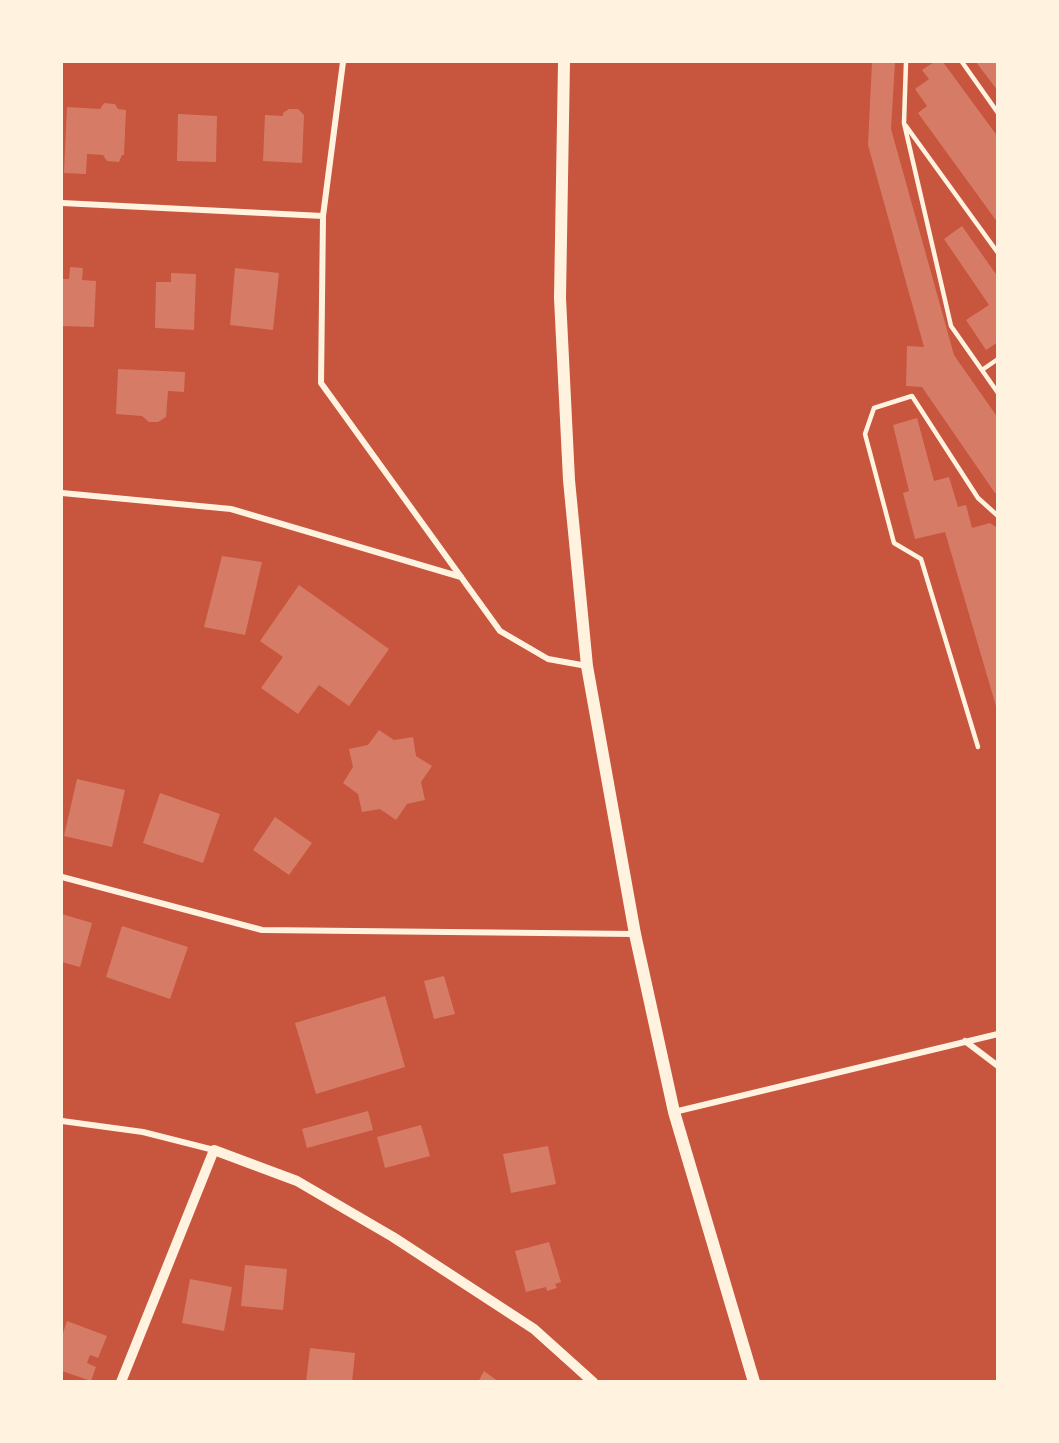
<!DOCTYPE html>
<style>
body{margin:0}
#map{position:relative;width:1059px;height:1443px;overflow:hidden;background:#c8553d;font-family:Georgia,serif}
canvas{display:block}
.frame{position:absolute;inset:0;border:63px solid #fff3e0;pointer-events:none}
</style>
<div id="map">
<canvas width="1059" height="1443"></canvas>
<div class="frame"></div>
</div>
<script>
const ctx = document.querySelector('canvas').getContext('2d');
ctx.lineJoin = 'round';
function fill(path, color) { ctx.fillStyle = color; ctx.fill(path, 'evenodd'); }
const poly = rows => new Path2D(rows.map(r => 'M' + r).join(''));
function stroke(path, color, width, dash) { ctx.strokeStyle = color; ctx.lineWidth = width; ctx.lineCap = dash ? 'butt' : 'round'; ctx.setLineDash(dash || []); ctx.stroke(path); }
const building = poly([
 [872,62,895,62,891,129,954,355,998,418,998,494,995,493,922,387,906,386,907,346,924,347,868,145],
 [934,62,943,62,998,137,998,223,918,113,927,106,915,89,929,79,922,70],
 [976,62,998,62,998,91],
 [104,103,115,104,118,109,126,110,124,155,122,155,119,162,107,161,103,155,87,154,86,174,64,173,67,107,100,109],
 [289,109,298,109,304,115,302,163,263,161,265,115,283,116,283,113],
 [178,114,217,116,216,162,177,161],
 [962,226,998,277,998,342,986,350,966,320,989,305,944,239],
 [70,267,83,268,82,280,96,281,94,327,62,326,62,279,69,279],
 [235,268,279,273,273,330,230,325],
 [171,273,196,274,194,330,155,328,156,282,171,282],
 [118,369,185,372,184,392,168,391,166,417,158,422,149,422,142,416,116,414],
 [917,418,934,481,949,477,958,507,966,505,972,528,990,523,996,527,998,532,998,713,945,532,915,539,903,493,909,491,893,425],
 [222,556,262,562,245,635,204,627],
 [299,585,389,649,349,706,319,685,298,714,261,688,283,657,260,641],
 [379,730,394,740,413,737,416,756,432,766,421,782,425,800,407,804,396,820,380,809,362,812,358,794,343,783,353,767,349,749,368,745],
 [77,779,125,790,112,847,64,836],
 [160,793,220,814,203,863,143,843],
 [275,817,312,843,289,875,253,850],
 [62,914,92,923,80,967,62,962],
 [122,926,188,947,170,999,106,977],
 [444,976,455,1014,434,1019,424,981],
 [385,996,405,1067,316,1094,295,1023],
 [368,1111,373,1130,307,1148,302,1129],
 [421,1125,430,1156,385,1168,377,1137],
 [548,1146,556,1184,511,1193,503,1154],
 [549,1242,561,1282,555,1284,557,1288,547,1291,546,1287,526,1292,515,1251],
 [245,1265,287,1269,283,1310,241,1306],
 [190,1279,232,1287,224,1331,182,1323],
 [67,1321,107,1336,98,1358,90,1355,87,1363,96,1367,91,1381,62,1371,62,1336],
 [310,1348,355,1353,352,1382,306,1382],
 [484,1371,499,1382,478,1382]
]);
const service = poly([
 [906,62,904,123,951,326,998,393],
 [962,62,998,113],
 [906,126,998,253],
 [982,370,998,359],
 [978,747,921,559,894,543,865,434,874,408,912,396,978,498,998,516]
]);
const minor = poly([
 [343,62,323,216,321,383,500,631,548,659,587,666],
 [62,203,323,216],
 [62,493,231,509,461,577],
 [62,877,262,930,635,934],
 [965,1041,998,1066],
 [674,1112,998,1034],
 [62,1121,143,1132,214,1150]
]);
const tertiary = poly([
 [121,1382,214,1150,297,1181,393,1237,534,1329,593,1382]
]);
const secondary = poly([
 [564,62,560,298,569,480,587,666,635,934,674,1112,754,1382]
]);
fill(building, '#d67c66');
stroke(service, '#fff3e0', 4.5);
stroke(minor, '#fff3e0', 6);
stroke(tertiary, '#fff3e0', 10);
stroke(secondary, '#fff3e0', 12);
</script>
